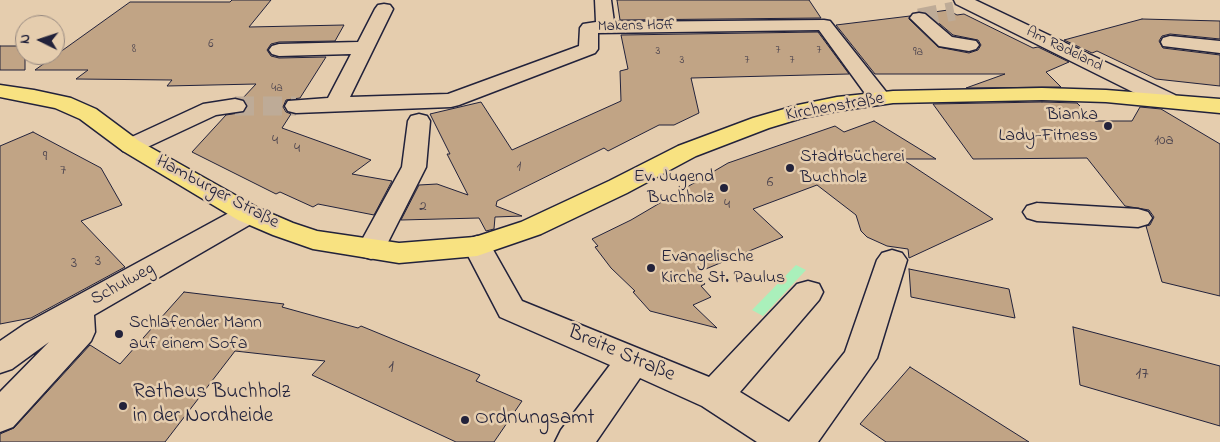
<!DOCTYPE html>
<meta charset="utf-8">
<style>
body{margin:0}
#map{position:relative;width:1220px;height:442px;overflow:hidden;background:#e5cdae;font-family:"Indie Flower",sans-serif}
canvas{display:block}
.north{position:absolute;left:15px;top:15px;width:50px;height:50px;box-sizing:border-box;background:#e5cdae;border:1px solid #978980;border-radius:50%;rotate:274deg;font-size:14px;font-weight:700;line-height:20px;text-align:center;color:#22223b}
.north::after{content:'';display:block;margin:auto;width:18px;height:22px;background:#22223b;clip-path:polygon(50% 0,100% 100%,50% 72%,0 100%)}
</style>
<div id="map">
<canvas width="1220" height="442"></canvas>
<div class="north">N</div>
</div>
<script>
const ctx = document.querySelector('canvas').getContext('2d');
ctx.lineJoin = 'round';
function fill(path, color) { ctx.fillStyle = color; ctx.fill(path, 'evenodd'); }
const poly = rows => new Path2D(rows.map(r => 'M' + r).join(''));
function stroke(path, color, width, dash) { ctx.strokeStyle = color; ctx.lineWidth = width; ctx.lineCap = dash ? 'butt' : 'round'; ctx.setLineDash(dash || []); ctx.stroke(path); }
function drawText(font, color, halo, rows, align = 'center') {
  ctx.font = font + ' "Indie Flower",sans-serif'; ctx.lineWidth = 5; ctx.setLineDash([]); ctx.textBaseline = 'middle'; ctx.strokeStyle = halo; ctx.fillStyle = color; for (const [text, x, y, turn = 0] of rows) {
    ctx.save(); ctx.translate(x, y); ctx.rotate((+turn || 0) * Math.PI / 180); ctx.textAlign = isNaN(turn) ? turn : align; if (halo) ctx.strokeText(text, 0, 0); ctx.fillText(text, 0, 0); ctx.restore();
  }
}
const green = poly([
 [796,265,806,270,763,316,752,310]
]);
const building = poly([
 [232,0,271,0,249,27,344,25,335,41,279,42,271,44,267,50,271,56,279,58,326,57,300,98,286,100,283,107,286,112,291,114,282,128,371,160,352,174,392,181,374,215,318,204,313,207,280,192,276,194,192,152,226,115,245,112,248,105,242,99,256,84,167,86,172,80,76,79,88,70,35,70,130,2,230,2,232,0],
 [617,0,809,0,821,18,620,20,617,0],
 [948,10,957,15,964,14,1033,48,1038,47,1069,62,1046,72,1061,87,966,88,1005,74,875,74,836,25,910,16,909,19,938,47,969,53,978,50,981,45,978,40,953,35,927,13,948,10],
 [1142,19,1220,21,1220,39,1170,34,1162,36,1159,41,1163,48,1220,55,1220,86,1156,79,1097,51,1092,53,1064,40,1142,19],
 [818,32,849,74,691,78,699,113,674,125,659,125,608,151,604,148,497,201,496,206,522,216,495,217,494,229,486,231,479,218,401,220,419,185,437,184,468,195,447,154,450,154,430,114,481,102,512,150,621,101,620,71,628,69,621,35,818,32],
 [0,46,25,46,25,70,0,70,0,46],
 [1042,102,1077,103,1095,121,1132,121,1140,107,1161,109,1220,144,1220,296,1162,282,1146,226,1150,225,1154,217,1149,210,1125,206,1087,158,973,159,933,104,1042,102],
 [874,121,936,159,902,159,993,219,909,258,908,249,887,246,867,237,861,231,856,215,817,185,753,209,783,237,696,273,705,284,701,286,711,297,693,305,717,328,650,311,633,292,635,291,611,268,595,247,598,246,592,239,631,220,728,163,835,126,844,132,874,121],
 [33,132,101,168,122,205,81,221,125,267,31,318,0,324,0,146,33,132],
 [909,269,1009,289,1015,318,911,297,909,269],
 [184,292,284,304,282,307,358,328,361,326,480,375,476,381,522,401,494,442,456,442,312,375,325,361,235,351,165,442,0,442,0,434,14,428,90,345,120,364,184,292],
 [1073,327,1220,366,1220,426,1080,385,1073,327],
 [910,367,1029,442,886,442,860,424,910,367]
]);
const minorTunnel = poly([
 [919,18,954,11],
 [235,106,296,106]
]);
const minor = poly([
 [595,0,611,0,614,22,824,20,830,21,891,98,888,103,880,104,872,103,819,30,598,33,598,49,595,53,459,105,451,107,296,113,288,111,285,106,288,101,328,98,351,54,279,56,272,54,269,50,272,46,279,44,358,42,375,9,378,5,384,4,390,5,393,9,350,97,448,94,579,46,580,28,583,24,596,22,595,0],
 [954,0,975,0,1175,95,1178,100,1175,105,1167,107,1159,105,956,4,954,0],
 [919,13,925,14,952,37,976,41,979,45,976,49,969,51,939,46,910,18,913,14,919,13],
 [1170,36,1220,41,1220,53,1163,46,1161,42,1163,38,1170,36],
 [235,99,243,101,246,106,243,111,216,115,139,151,131,153,123,151,119,146,123,141,203,104,235,99],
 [419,114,427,116,430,121,426,167,381,256,371,259,361,256,357,249,402,167,408,121,411,116,419,114],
 [1037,203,1138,209,1148,212,1152,218,1148,224,1138,227,1037,221,1027,218,1023,212,1027,206,1037,203],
 [248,205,258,208,262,214,258,220,94,315,95,332,91,341,13,427,0,432,0,392,49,342,12,369,0,373,0,341,25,324,238,208,248,205],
 [477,236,487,239,522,301,709,377,797,284,808,281,819,284,823,292,819,300,740,392,789,422,845,352,877,260,882,253,892,250,902,253,907,260,877,358,818,442,757,442,702,406,640,378,596,442,555,442,561,430,610,365,500,317,463,246,467,239,477,236]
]);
const major = poly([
 [0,85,34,90,71,98,96,109,139,141,258,208,293,223,317,231,399,243,475,237,521,222,609,181,678,146,753,118,798,105,837,97,893,91,1042,88,1106,90,1220,99,1220,113,1106,102,1042,100,893,103,837,111,802,118,769,128,696,156,627,193,541,234,477,256,399,263,313,249,273,235,238,220,123,151,80,119,55,108,0,97,0,85]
]);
const markers = [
 [1108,126,5,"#22223b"],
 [790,168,5,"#22223b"],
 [724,188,5,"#22223b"],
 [651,268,5,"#22223b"],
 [119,334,5,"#22223b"],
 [123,406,5,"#22223b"],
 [465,420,5,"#22223b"]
];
const farNumbernames = [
 ["6",211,45],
 ["8",134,50],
 ["7",778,51],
 ["7",819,51],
 ["3",658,52],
 ["9a",918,53],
 ["3",682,61],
 ["7",747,61],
 ["7",792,61],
 ["4a",277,89]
];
const farStreetnames = [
 ["Makens Hoff",636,27,-1],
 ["Am Radeland",1064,50,26]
];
const numberNames = [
 ["4",275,142],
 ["10a",1164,142],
 ["4",297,150],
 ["9",45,158],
 ["1",519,168],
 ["7",63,172],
 ["6",770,184],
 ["4",727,206],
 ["2",423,208],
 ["3",98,263],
 ["3",74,265]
];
const streetNames = [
 ["Kirchenstraße",835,108,-10],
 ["Hamburger Straße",217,193,28],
 ["Schulweg",123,285,-29]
];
const poiNames = [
 ["Bianka",1098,116,"right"],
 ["Lady-Fitness",1098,137,"right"],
 ["Stadtbücherei",800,158],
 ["Buchholz",800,179],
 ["Ev. Jugend",714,178,"right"],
 ["Buchholz",714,199,"right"],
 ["Evangelische",661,258],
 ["Kirche St. Paulus",661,279],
 ["Schlafender Mann",129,324],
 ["auf einem Sofa",129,345]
];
const nearNumbernames = [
 ["1",391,368],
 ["17",1142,375]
];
const nearStreetnames = [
 ["Breite Straße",621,355,23]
];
const nearPoinames = [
 ["Rathaus Buchholz",133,394],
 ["in der Nordheide",133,418],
 ["Ordnungsamt",475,420]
];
fill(green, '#aaf0bb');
fill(building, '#c1a485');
stroke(building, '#22223b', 1);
stroke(minorTunnel, '#beab97', 19, [19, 9]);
stroke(minor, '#22223b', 3);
stroke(major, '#22223b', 3);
fill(minor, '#e5cdae');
fill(major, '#f8e281');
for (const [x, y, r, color] of markers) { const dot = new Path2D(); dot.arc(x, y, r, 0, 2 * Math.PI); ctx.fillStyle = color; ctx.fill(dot); stroke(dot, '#e5cdae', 2); }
drawText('12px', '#4a424e', null, farNumbernames);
drawText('15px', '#22223b', '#e5cdae', farStreetnames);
drawText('15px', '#4a424e', null, numberNames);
drawText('18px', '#22223b', '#e5cdae', streetNames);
drawText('18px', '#22223b', '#e5cdae', poiNames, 'left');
drawText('18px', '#4a424e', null, nearNumbernames);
drawText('21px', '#22223b', '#e5cdae', nearStreetnames);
drawText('21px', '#22223b', '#e5cdae', nearPoinames, 'left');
</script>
